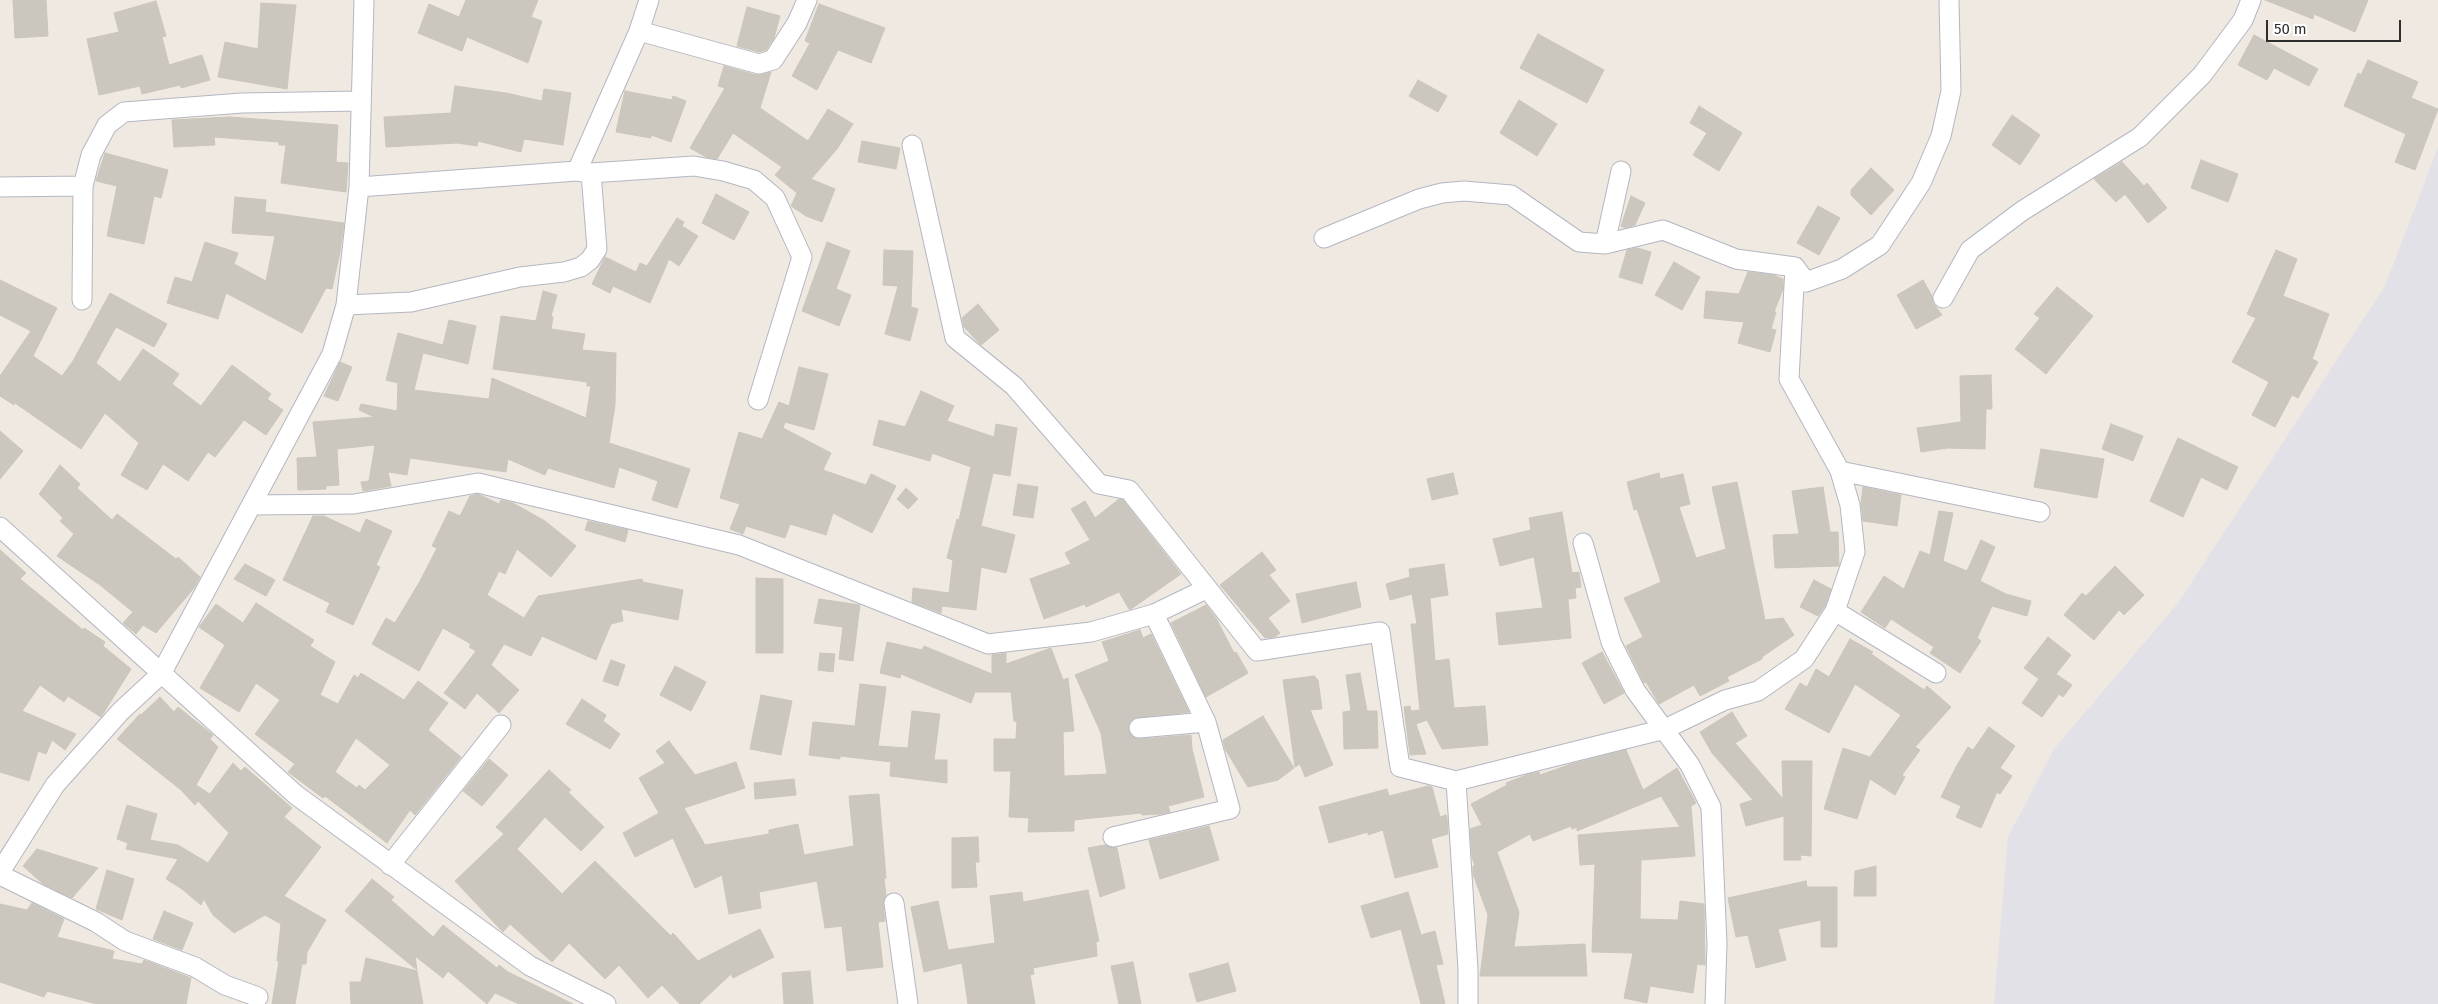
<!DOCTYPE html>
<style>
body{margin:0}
#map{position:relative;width:2438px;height:1004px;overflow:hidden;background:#efe9e1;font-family:"Fira Sans",sans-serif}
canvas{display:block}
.scale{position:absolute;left:2266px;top:20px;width:135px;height:22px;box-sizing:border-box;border:2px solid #2e2e2e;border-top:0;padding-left:6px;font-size:15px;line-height:18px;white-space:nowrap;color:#2e2e2e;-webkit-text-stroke:4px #fff;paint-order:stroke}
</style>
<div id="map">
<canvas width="2438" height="1004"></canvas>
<div class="scale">50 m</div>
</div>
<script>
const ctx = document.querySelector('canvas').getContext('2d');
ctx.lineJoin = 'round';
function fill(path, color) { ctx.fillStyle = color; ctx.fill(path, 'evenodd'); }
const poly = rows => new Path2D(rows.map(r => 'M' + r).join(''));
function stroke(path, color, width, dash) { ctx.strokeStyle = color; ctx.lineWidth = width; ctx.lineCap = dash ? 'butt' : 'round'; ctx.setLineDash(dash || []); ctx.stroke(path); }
const industrial = poly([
 [2438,147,2438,1004,1994,1004,2008,837,2054,749,2178,603,2385,286]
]);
const building = poly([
 [13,0,46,0,48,36,15,38,13,0],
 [466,0,538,0,531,17,542,21,528,63,467,37,462,51,418,33,429,4,459,17,466,0],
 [2265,0,2368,0,2355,32,2314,14,2313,19,2265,0],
 [156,1,166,36,162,37,169,65,202,55,210,80,181,88,180,85,142,94,140,86,99,95,87,39,119,32,114,13,156,1],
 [261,3,296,5,287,89,218,77,225,42,258,49,261,3],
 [819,4,885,28,871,63,838,50,817,90,792,76,810,43,805,41,819,4],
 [747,7,780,16,774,38,766,50,759,52,737,46,747,7],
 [1538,34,1604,70,1587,103,1520,68,1538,34],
 [2254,35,2318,69,2309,86,2274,68,2267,80,2238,65,2254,35],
 [2368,60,2418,82,2411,98,2438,109,2415,170,2395,162,2406,134,2344,106,2358,73,2361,75,2368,60],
 [724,66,756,75,771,72,760,108,808,141,828,109,853,124,837,149,811,179,835,189,822,222,806,216,791,206,797,193,775,175,782,167,733,133,717,159,706,157,690,148,725,88,718,86,724,66],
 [1418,80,1447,96,1438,112,1409,96,1418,80],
 [455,86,506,93,542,101,544,89,571,93,563,145,524,139,521,152,478,141,477,146,457,143,386,147,384,117,451,113,455,86],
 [625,91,672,100,673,96,686,101,671,142,651,135,651,138,616,132,625,91],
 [1519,100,1557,124,1537,156,1500,133,1519,100],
 [1699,106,1742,133,1719,171,1693,155,1707,133,1690,123,1699,106],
 [2012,115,2040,135,2020,165,1992,145,2012,115],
 [229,117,338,125,336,162,348,163,346,192,281,183,286,145,279,145,279,142,214,137,215,145,174,147,172,120,229,117],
 [862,141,900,148,896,169,858,162,862,141],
 [105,153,168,170,161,198,154,196,144,244,107,236,117,186,96,181,105,153],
 [2201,160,2238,174,2228,202,2191,188,2201,160],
 [2122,162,2144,186,2147,183,2167,208,2148,223,2125,194,2116,202,2094,179,2122,162],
 [1871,168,1894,190,1871,215,1851,195,1851,190,1871,168],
 [716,194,749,212,734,240,702,223,716,194],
 [1631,196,1645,203,1635,225,1625,228,1621,226,1631,196],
 [235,197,266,200,265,212,344,223,340,252,332,289,326,288,302,333,226,293,218,319,167,303,175,277,192,282,205,242,238,253,234,264,266,281,275,236,232,233,235,197],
 [1818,206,1840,218,1819,255,1797,243,1818,206],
 [677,218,684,222,682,226,698,236,679,266,669,259,650,303,613,286,610,293,592,284,605,257,636,272,640,263,647,266,677,218],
 [827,242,850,251,836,289,851,295,839,326,802,311,827,242],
 [1637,248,1651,252,1642,284,1619,277,1627,250,1637,248],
 [884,250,913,251,911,307,918,309,910,341,885,334,898,286,883,285,884,250],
 [2276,250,2297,259,2283,296,2329,314,2312,359,2318,362,2298,398,2292,395,2275,427,2252,415,2269,382,2232,362,2256,318,2247,314,2276,250],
 [1674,262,1700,277,1682,310,1655,295,1674,262],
 [1748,272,1773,275,1783,279,1783,289,1774,312,1776,312,1771,329,1776,330,1770,352,1738,343,1744,322,1704,318,1706,291,1739,294,1748,272],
 [0,280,57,308,33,356,62,376,73,361,110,293,167,324,154,347,116,327,96,363,120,382,143,349,179,374,172,384,201,406,232,365,271,394,267,399,283,410,266,435,244,420,215,457,208,452,188,481,163,464,147,490,121,475,139,443,105,413,81,449,15,403,14,405,0,396,0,376,31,331,0,315,0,280],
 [1923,280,1932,296,1933,303,1942,315,1916,329,1897,295,1923,280],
 [2057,287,2093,316,2046,374,2015,349,2040,318,2034,314,2057,287],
 [543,291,557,295,551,316,553,317,551,329,585,334,582,350,616,353,615,405,609,443,690,469,677,508,652,500,658,481,619,467,614,488,548,468,545,475,508,459,506,472,410,458,407,475,388,472,391,486,363,491,361,482,369,481,375,445,337,449,339,485,326,486,326,489,298,490,297,458,317,457,313,422,374,417,359,410,361,404,397,411,398,383,386,380,398,333,443,345,449,320,476,326,468,364,423,353,414,390,489,399,492,378,586,418,591,386,587,386,587,382,493,369,501,316,536,321,543,291],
 [978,304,999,330,981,345,964,327,962,318,978,304],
 [340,362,352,367,338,401,324,396,340,362],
 [799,367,828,374,814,430,785,422,783,428,831,453,823,470,866,485,871,474,896,486,872,533,833,513,826,535,790,524,785,538,746,526,743,534,730,529,740,504,720,498,739,432,762,439,779,402,789,406,799,367],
 [1991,375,1992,409,1986,409,1985,449,1948,448,1921,452,1917,428,1961,422,1960,376,1991,375],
 [921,391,954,406,947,421,994,437,996,424,1017,428,1010,476,993,473,981,526,1015,535,1006,573,981,567,976,610,942,606,941,613,912,602,913,588,949,593,953,560,947,558,957,519,959,520,971,467,932,453,930,461,873,445,879,420,905,427,921,391],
 [2111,424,2143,436,2133,461,2102,449,2111,424],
 [0,431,23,451,0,479,0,431],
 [2178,438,2238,467,2227,490,2201,477,2183,517,2150,501,2178,438],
 [2041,449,2104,459,2097,498,2034,487,2041,449],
 [60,465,80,484,77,488,112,520,117,514,176,559,178,557,200,577,194,588,156,633,143,625,136,634,123,623,133,612,100,585,57,556,74,534,60,521,63,518,39,494,60,465],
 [1453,473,1458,494,1432,500,1427,479,1453,473],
 [1659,473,1660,479,1683,474,1690,504,1679,507,1696,558,1726,549,1712,487,1737,482,1765,620,1783,618,1794,635,1762,657,1762,659,1727,677,1729,681,1700,696,1694,685,1659,704,1646,682,1644,683,1626,646,1643,637,1624,598,1661,582,1637,509,1634,510,1627,482,1659,473],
 [1018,484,1038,487,1033,518,1013,515,1018,484],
 [1823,487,1830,532,1838,532,1839,566,1775,568,1773,535,1799,534,1792,491,1823,487],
 [1863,487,1901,495,1897,526,1863,521,1861,503,1863,487],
 [906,488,918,499,908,509,897,499,906,488],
 [478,494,499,504,501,500,513,503,545,521,576,546,551,577,517,549,505,574,499,571,487,595,524,618,538,596,642,579,643,582,683,590,678,620,621,609,623,621,611,624,596,660,542,636,531,656,504,644,491,665,519,690,499,713,477,693,465,709,444,693,476,651,469,647,471,644,443,628,419,671,372,644,386,618,395,623,420,581,437,548,432,546,449,511,460,516,470,496,478,494],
 [1119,499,1123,500,1181,574,1131,609,1129,609,1119,592,1086,607,1085,604,1044,619,1030,579,1071,564,1065,553,1090,540,1071,509,1085,501,1095,518,1119,499],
 [1939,511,1953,513,1943,561,1967,571,1981,540,1995,547,1980,581,2006,594,2031,601,2027,616,1992,606,1977,638,1981,641,1960,673,1930,653,1934,647,1891,619,1885,628,1861,612,1884,576,1904,589,1920,551,1930,555,1939,511],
 [1562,512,1572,573,1579,572,1581,587,1575,588,1576,598,1568,599,1571,638,1499,645,1496,613,1543,608,1534,557,1500,566,1493,539,1531,530,1529,518,1562,512],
 [313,516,324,516,360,533,366,519,392,531,376,565,380,567,353,625,326,612,330,603,283,580,313,516],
 [588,521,628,530,625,542,585,530,588,521],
 [0,550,26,573,20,579,83,630,84,628,105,642,103,646,131,669,101,717,68,696,64,702,40,685,22,711,76,734,65,750,52,740,46,754,38,751,29,781,0,772,0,550],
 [1262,552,1276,570,1269,575,1290,601,1268,618,1280,633,1275,637,1265,638,1220,585,1262,552],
 [245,564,275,580,266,596,234,579,245,564],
 [1444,564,1448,595,1430,598,1435,661,1449,659,1454,708,1485,706,1488,745,1442,749,1427,720,1416,724,1426,754,1410,755,1404,707,1410,706,1411,711,1420,710,1411,624,1417,624,1412,594,1390,600,1386,584,1410,577,1409,569,1444,564],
 [2115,566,2144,595,2124,615,2119,610,2094,640,2064,615,2082,593,2086,596,2115,566],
 [756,578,783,579,783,653,756,653,756,578],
 [1814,580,1831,589,1825,606,1818,616,1800,607,1814,580],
 [1356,582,1361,607,1302,623,1296,594,1356,582],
 [819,599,860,605,853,661,839,659,843,627,814,623,819,599],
 [256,603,314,640,310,646,335,662,320,695,338,704,354,675,358,678,361,673,404,700,418,681,448,703,428,730,461,757,415,815,410,810,387,843,325,796,323,798,288,772,295,764,255,734,280,700,256,683,239,712,200,688,225,645,199,627,216,604,243,623,256,603],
 [356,738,390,765,365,790,359,785,357,788,335,772,356,738],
 [1206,605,1216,618,1234,653,1236,652,1248,673,1206,697,1171,623,1206,605],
 [1140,630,1143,638,1151,634,1189,712,1133,719,1129,724,1130,734,1140,739,1191,735,1192,749,1204,797,1168,806,1170,812,1161,814,1142,815,1141,813,1074,820,1074,831,1028,832,1029,818,1009,817,1011,771,994,771,994,739,1016,739,1017,722,1014,721,1011,692,975,692,971,703,901,674,900,678,880,673,887,642,922,650,924,646,992,674,992,655,1006,653,1006,664,1051,648,1063,680,1068,678,1074,731,1063,732,1064,776,1107,774,1101,733,1075,675,1109,661,1102,642,1140,630],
 [2048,637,2071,655,2056,674,2072,685,2063,697,2059,694,2042,717,2022,703,2039,679,2024,668,2048,637],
 [1850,639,1873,652,1871,654,1924,690,1927,686,1951,707,1915,747,1920,750,1902,775,1905,777,1895,795,1870,779,1857,819,1824,809,1843,748,1870,757,1901,715,1855,684,1829,733,1785,709,1800,683,1807,687,1816,669,1829,677,1850,639],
 [1602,652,1624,693,1604,704,1582,663,1602,652],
 [820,653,835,654,833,672,818,670,820,653],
 [611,660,625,665,618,686,603,681,611,660],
 [675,666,706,682,691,711,660,695,675,666],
 [1360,673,1367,711,1377,711,1378,748,1344,749,1343,712,1351,711,1346,675,1360,673],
 [1314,676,1318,680,1322,709,1310,710,1333,765,1305,777,1300,764,1295,767,1283,680,1314,676],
 [860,684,886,687,878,746,908,748,912,711,940,714,934,760,947,760,947,783,890,776,891,762,840,756,840,759,809,755,813,722,855,726,860,684],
 [761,695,792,701,781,755,750,749,761,695],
 [160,697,174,712,178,707,213,735,210,739,218,747,196,785,210,794,233,763,241,771,245,767,292,808,284,817,321,847,284,896,326,920,307,952,306,964,302,964,295,1004,272,1004,279,961,277,961,281,924,265,915,234,933,213,915,204,899,201,905,182,889,166,879,178,859,126,849,128,843,117,839,127,805,157,814,150,840,178,845,208,863,229,833,198,801,195,805,181,790,117,739,140,714,141,715,160,697],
 [582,699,606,715,603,721,620,734,610,749,566,724,582,699],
 [1732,712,1747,736,1735,743,1783,799,1782,761,1812,761,1811,856,1800,855,1801,860,1784,860,1784,816,1746,826,1740,804,1753,800,1712,753,1700,732,1732,712],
 [1263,716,1294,768,1278,780,1248,787,1225,749,1223,740,1263,716],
 [1989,727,2015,746,2000,768,2012,776,2000,794,1997,792,1981,828,1956,817,1961,806,1941,797,1956,767,1968,747,1973,750,1989,727],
 [669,741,695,775,736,762,745,788,684,808,705,845,769,834,769,830,798,824,804,855,854,846,849,796,879,794,886,878,884,879,886,895,883,904,885,921,878,922,883,967,847,971,842,926,825,928,817,881,759,892,761,908,729,914,722,875,695,888,673,838,635,857,623,833,659,813,639,778,665,763,656,751,669,741],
 [1626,750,1643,790,1677,768,1696,803,1691,806,1695,856,1641,860,1640,919,1678,920,1680,901,1704,904,1705,965,1697,964,1693,993,1650,986,1647,1003,1624,998,1633,953,1592,952,1595,864,1580,865,1578,835,1680,827,1661,796,1577,831,1577,827,1572,829,1571,826,1533,841,1530,834,1497,852,1519,912,1514,947,1585,944,1587,976,1480,976,1488,915,1473,874,1473,866,1475,866,1472,857,1470,829,1482,825,1471,804,1507,785,1506,783,1529,774,1539,772,1540,775,1571,764,1626,750],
 [489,759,508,775,482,806,463,791,489,759],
 [549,770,571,790,568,792,604,827,581,851,545,817,517,849,562,894,595,861,671,936,673,933,698,961,760,929,774,957,733,978,731,974,699,1004,680,1004,662,985,648,998,619,965,605,979,569,943,552,962,510,924,503,932,455,881,504,834,496,827,549,770],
 [794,779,796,795,755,799,754,783,794,779],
 [1428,786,1432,787,1440,817,1446,815,1447,817,1448,834,1431,839,1438,867,1395,878,1383,830,1368,835,1368,832,1329,843,1319,807,1387,789,1389,796,1428,786],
 [1209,826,1219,860,1160,879,1149,840,1209,826],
 [978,837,979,862,975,862,977,887,952,888,952,838,978,837],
 [1105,845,1117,848,1125,888,1100,897,1088,848,1105,845],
 [37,849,98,868,72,898,43,884,23,866,37,849],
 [1876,866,1876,896,1854,896,1855,871,1876,866],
 [107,870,134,879,122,920,96,909,107,870],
 [372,879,394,897,391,900,433,937,443,925,497,968,499,965,508,972,573,1004,519,1004,495,993,487,1004,448,971,443,978,415,956,417,970,345,911,372,879],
 [1806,881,1807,887,1837,887,1837,947,1821,947,1821,920,1778,929,1786,960,1756,968,1748,935,1736,937,1728,898,1806,881],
 [1088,890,1099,941,1096,942,1097,956,1033,968,1034,974,1030,975,1035,1004,968,1004,962,963,924,972,911,907,938,901,948,950,995,943,990,896,1022,892,1023,902,1088,890],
 [1408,892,1421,935,1435,931,1443,964,1436,965,1445,1004,1421,1004,1401,929,1371,938,1361,906,1408,892],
 [32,903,64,919,57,937,114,951,112,959,142,964,144,960,191,978,186,1004,97,1004,47,991,44,997,0,982,0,904,27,910,32,903],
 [164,911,193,923,182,950,153,939,164,911],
 [366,958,417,971,423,1004,351,1004,350,982,361,982,366,958],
 [1133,962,1141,1004,1119,1004,1111,966,1133,962],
 [1228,963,1236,991,1197,1002,1189,974,1228,963],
 [810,971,813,1004,784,1004,782,973,810,971]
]);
const minor = poly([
 [639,31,759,64,773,60,797,23,807,0],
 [912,145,955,338,1014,386,1099,484,1129,490,1257,651,1380,632,1400,767,1456,781,1665,729,1725,700,1758,691,1804,659,1835,611],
 [577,171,639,31,649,0],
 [1621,171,1605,244,1663,230,1736,259,1795,267,1806,282,1842,269,1880,245,1921,183,1941,136,1951,91,1949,0],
 [0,187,83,186],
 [359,187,577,171,591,173,694,166,723,171,754,180,775,198,802,257,758,400],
 [1324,238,1419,199,1442,193,1464,191,1511,195,1579,242,1605,244],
 [1795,267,1789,379,1840,471,2040,512],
 [1943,298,1970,250,2022,211,2140,137,2202,75,2243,20,2251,0],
 [82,300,83,186,91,155,107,125,124,112,242,103,360,101],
 [346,305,411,302,520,277,564,272,581,267,590,260,597,249,591,173],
 [1840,471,1850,505,1855,552,1835,611,1936,673],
 [252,505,354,504,478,483,739,545,988,644,1091,632,1154,614,1206,589],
 [0,527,296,795,530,966,606,1004],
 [1583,543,1611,642,1635,690,1690,765,1711,807,1717,944,1715,1004],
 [1139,728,1206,722],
 [1456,781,1468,969,1468,1004],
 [1113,837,1230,809,1206,722,1154,614],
 [390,865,501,725],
 [0,872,55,785,121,711,161,674,332,354,346,305,359,187,364,0],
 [0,875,96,922,125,941,195,967,225,985,258,997],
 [894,903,908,1004]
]);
fill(industrial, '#e3e1e8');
fill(building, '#cbc7bf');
stroke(building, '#cbc5ba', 1);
stroke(minor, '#b4b7c1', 21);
stroke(minor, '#fff', 19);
</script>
